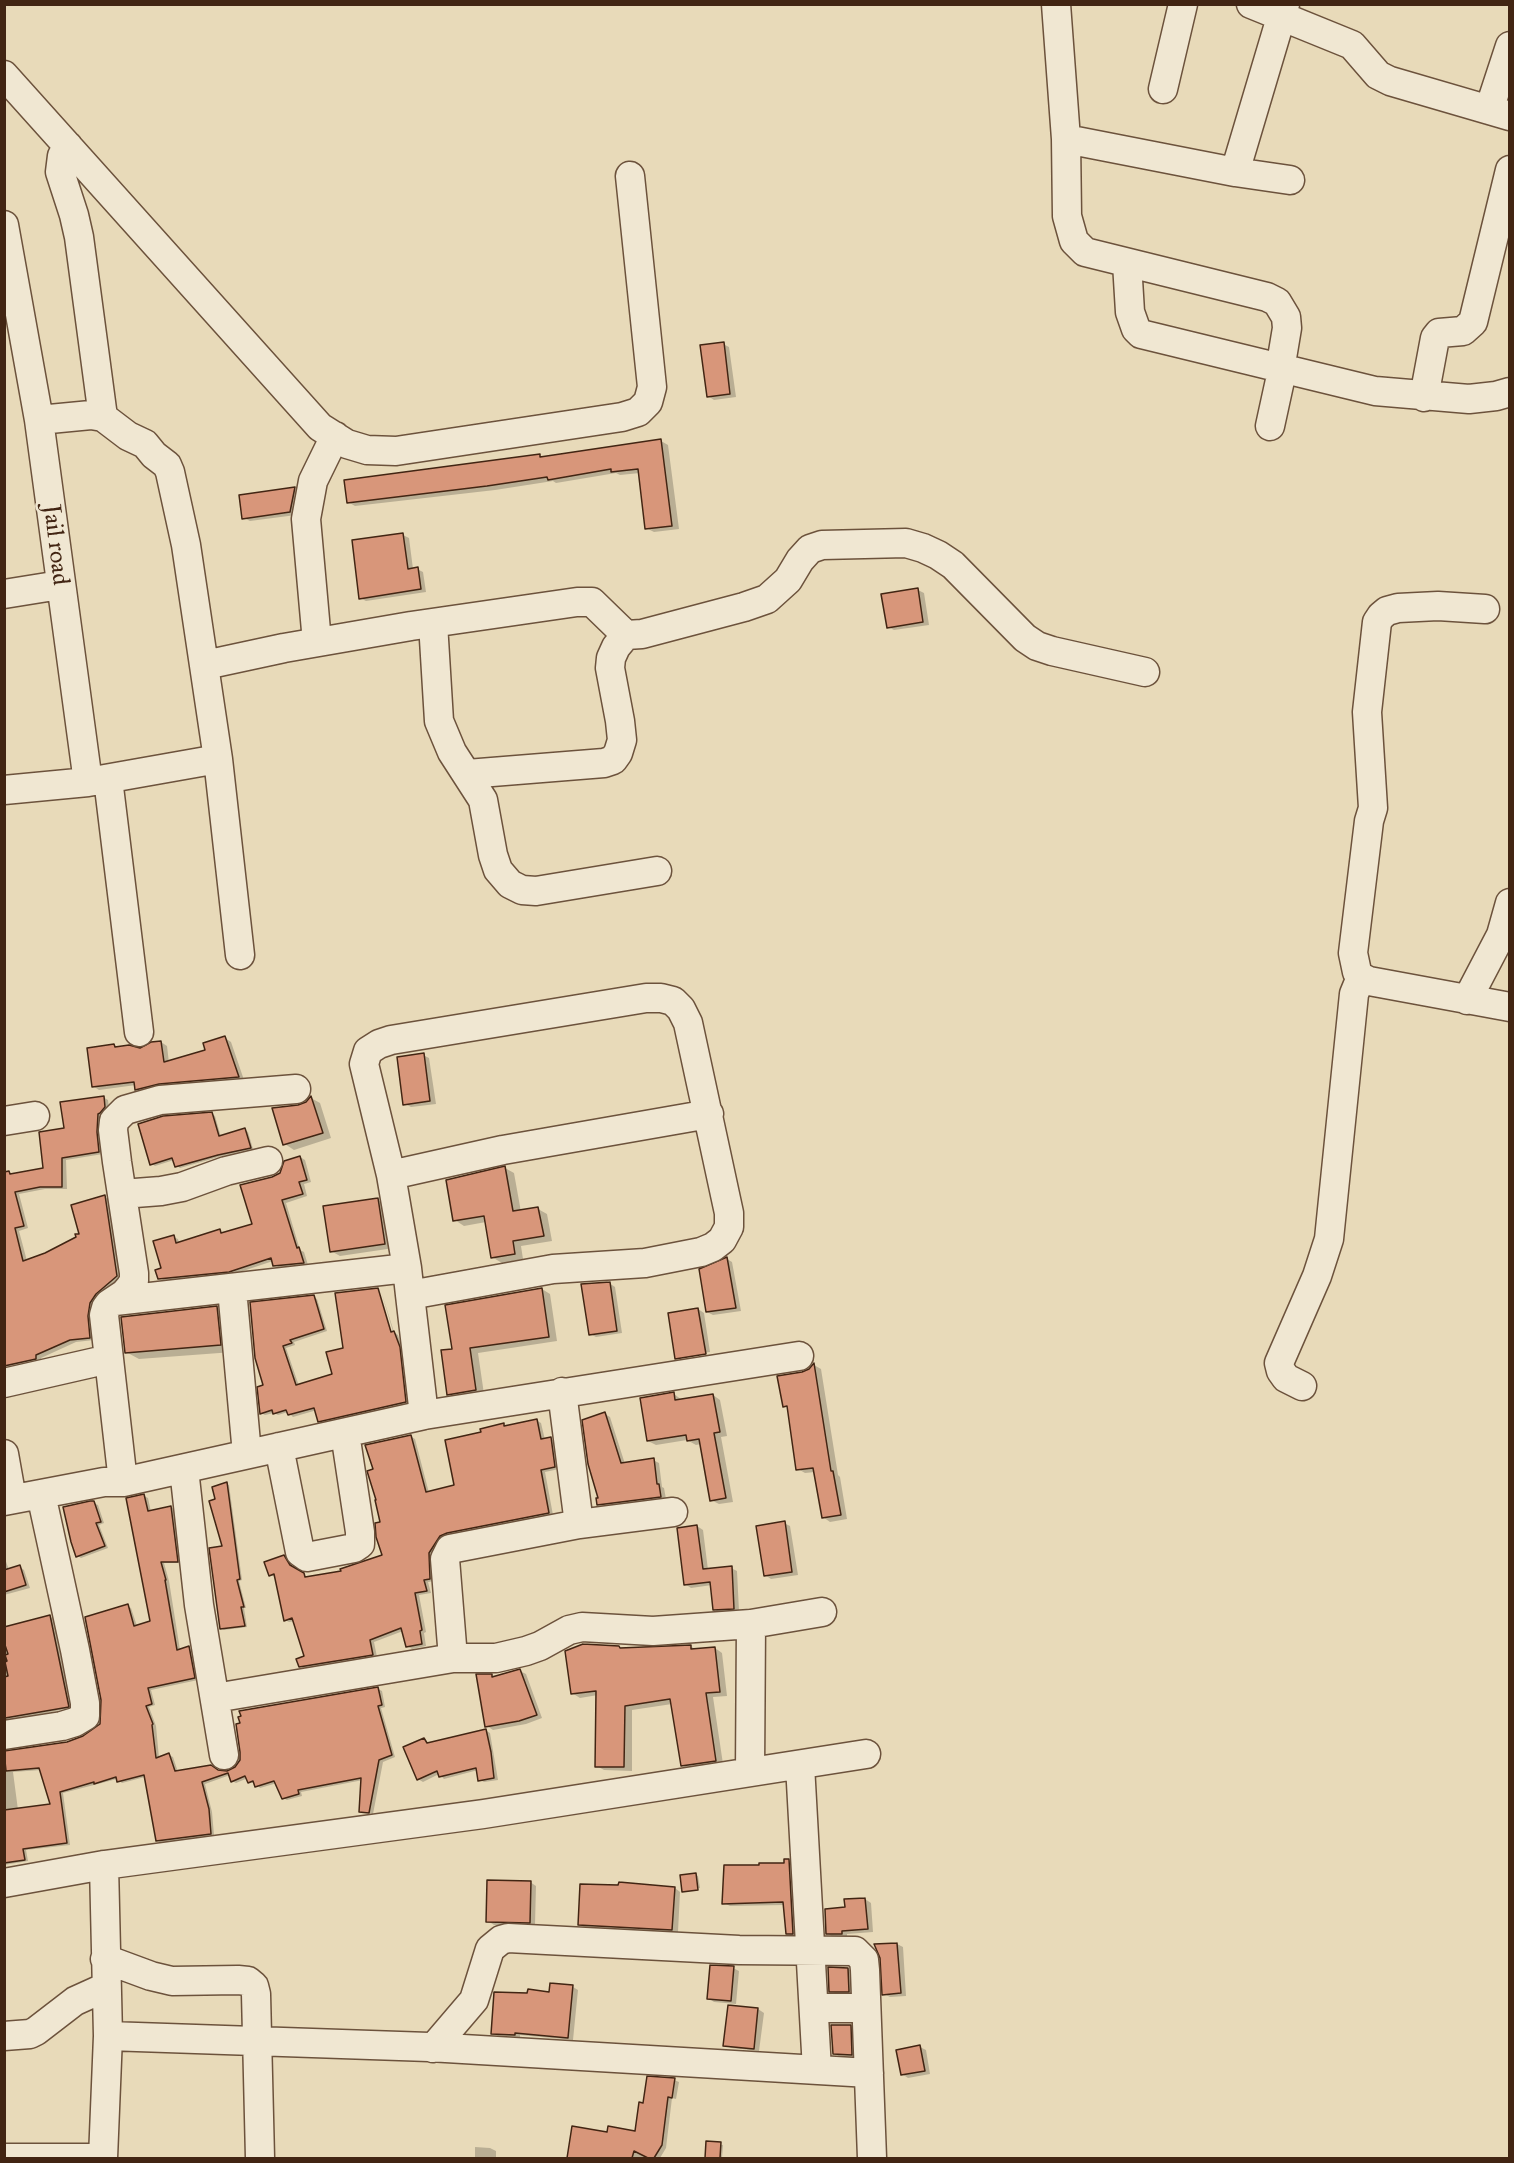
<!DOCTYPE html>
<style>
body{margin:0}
#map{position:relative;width:1514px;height:2163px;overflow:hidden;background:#e8dab9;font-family:"IM FELL Great Primer",serif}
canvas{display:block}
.frame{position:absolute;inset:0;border:6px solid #422513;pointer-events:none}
</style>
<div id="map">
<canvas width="1514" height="2163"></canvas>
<div class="frame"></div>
</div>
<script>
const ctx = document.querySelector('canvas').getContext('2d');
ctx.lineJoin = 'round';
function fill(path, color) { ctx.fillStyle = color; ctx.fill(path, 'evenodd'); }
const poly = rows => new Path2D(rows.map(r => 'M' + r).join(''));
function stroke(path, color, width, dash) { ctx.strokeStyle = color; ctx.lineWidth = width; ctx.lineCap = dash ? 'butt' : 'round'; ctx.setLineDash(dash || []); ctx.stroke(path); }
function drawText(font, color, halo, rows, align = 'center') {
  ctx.font = font + ' "IM FELL Great Primer",serif'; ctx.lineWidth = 5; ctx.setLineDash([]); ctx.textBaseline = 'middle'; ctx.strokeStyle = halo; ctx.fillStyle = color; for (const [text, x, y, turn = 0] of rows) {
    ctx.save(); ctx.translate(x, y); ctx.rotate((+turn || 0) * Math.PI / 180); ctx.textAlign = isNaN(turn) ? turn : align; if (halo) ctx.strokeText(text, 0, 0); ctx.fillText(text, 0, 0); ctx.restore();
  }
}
const shadow = poly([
 [723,344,729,347,736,397,714,400,708,396],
 [661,441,668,445,679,529,654,532,646,528,640,473,620,475,616,473,556,483,553,481,495,490,355,506,348,502,539,456,543,458],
 [295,489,300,492,296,515,250,521,244,518,241,496],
 [403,535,409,538,413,569,417,569,423,572,426,592,366,601,360,598],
 [918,590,924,593,929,625,894,630,888,627],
 [225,1038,231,1042,244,1080,142,1093,136,1089,136,1085,99,1090,93,1086,114,1045,118,1048,141,1050,161,1042,167,1046,169,1063,207,1051],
 [423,1055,429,1058,436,1104,411,1107,405,1104],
 [103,1097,108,1100,109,1109,103,1154,66,1160,67,1189,45,1189,19,1194,28,1228,19,1231,27,1261,46,1254,80,1235,105,1197,110,1200,122,1277,94,1340,76,1342,41,1358,41,1361,7,1369,4,1367,4,1177,45,1169,66,1129],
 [311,1098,320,1103,331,1138,294,1150,285,1144,298,1107,307,1103],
 [212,1114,215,1116,221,1137,245,1130,248,1132,253,1149,222,1156,180,1168,177,1166,174,1160,155,1166,152,1164],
 [300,1157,305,1160,311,1182,304,1184,307,1196,286,1203,300,1250,304,1252,308,1265,280,1268,275,1265,273,1261,234,1274,165,1281,160,1278,173,1237,178,1239,179,1243,220,1231,224,1234,254,1225,273,1178],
 [505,1168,514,1173,521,1212,538,1209,547,1214,552,1241,521,1246,523,1259,502,1263,492,1257,486,1222,464,1226,455,1220],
 [378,1200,387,1205,394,1248,340,1256,331,1251],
 [727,1259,732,1262,741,1311,713,1315,707,1312],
 [609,1283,615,1287,622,1333,596,1337,590,1334],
 [542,1289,550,1294,557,1341,478,1353,484,1394,457,1399,448,1394,453,1350],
 [381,1291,394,1332,398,1335,403,1351,409,1404,324,1423,320,1421,317,1410,293,1417,288,1412,278,1415,274,1413,265,1415,261,1413,265,1386,256,1358,313,1297,317,1299,327,1331,294,1342,295,1345,286,1348,299,1386,334,1375,395,1338],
 [217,1308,229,1315,233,1352,139,1359,126,1352],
 [698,1309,704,1313,710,1352,680,1356,680,1360,711,1355,711,1357,683,1361,677,1358],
 [814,1365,821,1369,838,1475,840,1477,847,1519,830,1522,823,1517,815,1472,805,1473,798,1469,789,1409,785,1406],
 [674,1394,682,1400,713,1395,720,1400,727,1436,721,1437,733,1502,719,1504,711,1500,701,1444,696,1445,687,1440,656,1445,648,1441],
 [605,1414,610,1417,625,1464,653,1460,659,1463,662,1487,664,1488,666,1499,604,1507,598,1504],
 [536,1420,541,1423,545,1440,551,1439,555,1441,559,1469,545,1472,553,1515,445,1537,434,1581,428,1582,431,1593,419,1595,426,1632,424,1633,426,1646,412,1649,407,1646,403,1631,374,1642,377,1657,304,1669,300,1666,306,1657,295,1621,289,1622,285,1620,276,1577,270,1575,284,1557,288,1560,295,1570,309,1578,343,1572,384,1556,374,1470,410,1436,415,1439,429,1493,456,1486,483,1433,504,1425,506,1427],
 [227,1484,229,1485,242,1580,239,1581,246,1608,244,1608,247,1627,224,1630,221,1628,224,1548,216,1501],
 [144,1496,148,1498,151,1512,171,1507,175,1509,181,1563,164,1563,169,1581,180,1650,189,1648,193,1650,198,1680,151,1690,155,1705,149,1707,156,1726,159,1758,169,1755,173,1757,178,1772,228,1773,378,1689,382,1691,385,1707,381,1708,395,1757,383,1762,373,1814,360,1811,363,1780,301,1792,302,1796,287,1800,283,1798,277,1783,260,1788,256,1783,249,1782,248,1778,236,1783,232,1781,230,1775,205,1784,212,1812,214,1835,161,1843,157,1840,145,1777,122,1783,117,1779,63,1793,70,1845,26,1850,28,1861,4,1865,4,1753,65,1744,84,1738,100,1725,127,1606,131,1608,137,1626,152,1623],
 [41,1770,52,1805,18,1810,13,1772],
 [94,1503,98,1505,104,1523,99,1525,108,1548,81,1558,78,1556],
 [784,1523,790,1526,798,1575,771,1579,765,1575],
 [697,1526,703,1530,708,1570,731,1568,737,1571,739,1611,720,1613,714,1609,712,1585,691,1588,685,1584],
 [4,1556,9,1570,20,1567,24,1570,30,1588,4,1595],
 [50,1617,53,1618,71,1708,4,1721,4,1627],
 [690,1646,697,1650,715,1648,722,1653,727,1696,713,1697,723,1764,689,1770,682,1765,672,1704,632,1710,632,1771,604,1770,597,1766,598,1695,580,1698,572,1693,619,1647,623,1649],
 [520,1671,526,1674,542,1718,526,1724,493,1730,487,1726,492,1676,495,1678],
 [485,1730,490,1733,498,1780,484,1782,480,1780,478,1770,444,1779,439,1774,423,1782,418,1779,424,1739,429,1744],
 [788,1860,794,1864,798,1936,793,1936,787,1933,784,1905,730,1906,724,1903],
 [696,1875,698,1876,700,1888,683,1890],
 [530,1882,536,1886,535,1925,494,1925,488,1921],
 [620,1883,675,1888,680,1892,678,1932,585,1928,579,1924,620,1887],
 [865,1899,871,1903,873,1932,847,1934,847,1937,833,1937,827,1933,846,1909],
 [897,1944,903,1947,906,1996,890,1997,884,1994],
 [733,1968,739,1971,736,2004,714,2002,708,1998],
 [848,1969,854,1972,855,1994,837,1994,831,1991],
 [573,1987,578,1990,573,2040,520,2035,520,2037,498,2036,493,2033,550,1994],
 [758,2009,764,2013,759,2051,731,2048,725,2045],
 [850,2026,856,2029,857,2058,840,2057,834,2053],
 [920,2047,926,2050,930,2074,908,2078,902,2074],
 [674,2080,679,2082,676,2099,672,2098,666,2148,660,2158,568,2158,573,2128,608,2134,636,2133,644,2104],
 [708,2143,723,2145,722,2158,707,2158],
 [475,2147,490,2148,496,2151,496,2158,475,2158]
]);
const building = poly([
 [724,342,730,394,707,397,700,345,724,342],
 [661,439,672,526,645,529,638,469,611,472,611,469,548,480,547,477,487,486,347,503,344,480,540,454,540,457,661,439],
 [295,487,290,512,242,519,239,495,295,487],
 [403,533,408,569,418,567,421,589,359,599,352,540,403,533],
 [918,588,923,622,887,628,881,594,918,588],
 [225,1036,239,1077,159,1084,135,1090,134,1082,92,1087,87,1048,114,1044,115,1047,129,1045,140,1048,151,1042,161,1041,164,1062,205,1050,203,1043,225,1036],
 [424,1053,430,1101,403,1105,397,1057,424,1053],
 [104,1096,105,1107,100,1113,98,1114,97,1132,99,1152,62,1158,62,1187,40,1187,15,1192,24,1226,15,1228,23,1261,45,1253,76,1237,75,1234,79,1234,71,1205,105,1195,117,1276,96,1294,90,1303,88,1316,90,1338,70,1340,36,1355,36,1359,4,1366,4,1172,9,1171,10,1174,43,1168,39,1132,64,1128,60,1102,104,1096],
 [311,1096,323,1133,283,1145,272,1108,298,1105,306,1102,311,1096],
 [212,1112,219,1136,245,1128,251,1148,218,1155,175,1167,172,1158,150,1165,138,1124,163,1116,212,1112],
 [300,1156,307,1180,299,1182,303,1194,282,1200,297,1248,299,1247,304,1263,273,1266,271,1258,229,1272,158,1279,155,1270,161,1268,153,1241,174,1235,176,1243,220,1229,221,1233,252,1224,240,1185,272,1177,280,1173,284,1161,300,1156],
 [505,1166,513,1211,538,1207,544,1236,513,1241,515,1254,491,1258,484,1216,453,1221,446,1180,505,1166],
 [378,1198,385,1244,330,1252,323,1206,378,1198],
 [727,1257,736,1308,706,1312,699,1269,727,1257],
 [610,1282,617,1331,589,1335,581,1284,610,1282],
 [378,1288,391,1332,394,1331,400,1347,406,1402,318,1422,314,1408,288,1415,286,1410,273,1414,272,1410,260,1414,257,1387,263,1385,255,1358,250,1302,314,1295,324,1329,290,1340,292,1343,283,1346,296,1385,332,1374,326,1352,343,1348,335,1293,378,1288],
 [542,1288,549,1337,470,1348,476,1390,447,1395,441,1350,452,1349,445,1305,542,1288],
 [217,1306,221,1345,125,1353,121,1317,217,1306],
 [698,1308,706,1354,675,1359,668,1313,698,1308],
 [814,1363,831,1471,833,1471,841,1515,822,1518,813,1468,796,1470,787,1406,783,1407,777,1376,802,1372,809,1369,814,1363],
 [674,1392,675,1400,713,1394,720,1432,714,1433,726,1498,710,1501,699,1439,687,1441,686,1435,647,1441,640,1398,674,1392],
 [605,1412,621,1463,654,1458,657,1484,659,1484,661,1497,597,1505,596,1498,598,1498,588,1464,582,1420,605,1412],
 [537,1419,541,1439,551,1437,555,1467,541,1470,549,1513,447,1533,440,1536,429,1553,430,1579,424,1580,427,1591,415,1593,422,1630,420,1631,422,1644,406,1647,401,1628,370,1640,373,1655,299,1667,296,1659,304,1656,292,1618,284,1621,274,1574,269,1576,264,1562,284,1555,290,1565,304,1573,305,1577,341,1571,340,1569,382,1555,376,1537,375,1523,380,1522,375,1500,376,1500,367,1471,373,1469,365,1445,411,1435,426,1492,454,1485,445,1440,481,1432,480,1429,504,1423,504,1426,537,1419],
 [227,1482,240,1579,237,1580,244,1607,241,1607,245,1626,220,1629,209,1548,222,1546,209,1501,215,1499,212,1487,227,1482],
 [144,1494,148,1511,171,1506,178,1562,161,1562,166,1580,165,1580,177,1650,189,1646,195,1678,148,1688,152,1704,146,1706,153,1724,152,1725,156,1758,169,1753,175,1771,211,1765,218,1770,227,1771,235,1767,240,1760,240,1752,236,1724,240,1723,238,1717,241,1716,239,1711,378,1687,382,1705,378,1706,392,1755,379,1760,369,1813,359,1812,361,1778,298,1790,299,1794,282,1799,274,1781,255,1787,253,1781,248,1783,245,1776,231,1782,228,1773,202,1782,209,1809,211,1834,156,1841,144,1775,117,1782,116,1777,94,1784,94,1782,60,1792,67,1843,23,1849,25,1860,4,1863,4,1810,50,1804,39,1768,6,1771,4,1751,67,1742,83,1736,100,1724,101,1700,85,1617,128,1604,134,1626,150,1621,126,1498,144,1494],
 [90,1501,94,1501,101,1522,96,1523,105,1546,76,1557,71,1542,63,1507,90,1501],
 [785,1521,792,1572,764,1576,756,1526,785,1521],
 [697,1525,703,1569,732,1566,734,1609,713,1610,710,1582,684,1585,677,1528,697,1525],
 [20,1565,26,1585,4,1592,4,1570,20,1565],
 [50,1615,69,1707,5,1718,4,1677,8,1676,5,1662,7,1661,5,1655,8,1654,4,1642,4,1627,50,1615],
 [583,1644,619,1646,620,1648,691,1645,691,1649,715,1647,720,1692,706,1693,716,1761,681,1766,670,1699,625,1706,624,1767,595,1767,596,1691,571,1694,565,1651,583,1644],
 [520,1669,537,1715,519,1721,485,1727,476,1674,492,1674,492,1677,520,1669],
 [486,1729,491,1752,494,1778,478,1781,476,1768,439,1777,437,1771,417,1780,403,1747,424,1738,427,1743,486,1729],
 [784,1859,789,1859,793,1934,786,1934,783,1902,722,1904,724,1865,759,1865,759,1863,784,1863,784,1859],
 [696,1873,698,1890,682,1892,680,1875,696,1873],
 [487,1880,531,1881,530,1923,486,1922,487,1880],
 [619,1882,675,1887,672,1930,578,1925,580,1884,618,1885,619,1882],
 [865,1898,868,1929,842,1931,842,1934,826,1934,825,1909,845,1907,844,1899,865,1898],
 [897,1943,901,1993,882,1995,880,1958,874,1944,897,1943],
 [710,1965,734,1966,731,2001,707,1999,710,1965],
 [828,1967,848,1968,849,1992,829,1992,828,1967],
 [550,1983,573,1985,568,2038,515,2033,515,2035,491,2034,494,1992,527,1993,528,1989,549,1992,550,1983],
 [728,2005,758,2008,754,2049,723,2046,728,2005],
 [831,2025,851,2025,852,2055,833,2054,831,2025],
 [920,2045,925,2071,901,2075,896,2050,920,2045],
 [647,2076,675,2078,672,2098,668,2097,662,2145,654,2158,648,2158,634,2151,632,2158,567,2158,572,2126,607,2132,608,2126,635,2131,639,2102,643,2103,647,2076],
 [706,2141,721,2142,720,2158,705,2158,706,2141]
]);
const minor = poly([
 [1056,4,1066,139,1067,216,1074,241,1085,252,1267,297,1277,302,1286,317,1287,328,1280,370,1282,371,1270,426],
 [1251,4,1352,45,1378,75,1390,81,1510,116],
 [4,75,320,427,347,444,367,450,396,451,622,417,638,412,648,402,652,387,630,176],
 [1163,89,1183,4],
 [1489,110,1510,46],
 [1066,139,1235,172,1285,4],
 [68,146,62,156,60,172,74,215,79,237,103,417],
 [1235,172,1290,180],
 [4,225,39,420,88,782,4,790],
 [1127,263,1130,312,1136,329,1141,334,1375,391,1469,399,1496,396,1510,392],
 [1424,397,1435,338,1439,333,1463,331,1473,322,1510,170],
 [39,420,91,415,103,417,128,436,145,444,154,455,167,465,170,472,186,545,218,759,88,782],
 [4,594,60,585],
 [1485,609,1438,606,1398,608,1387,611,1381,616,1377,622,1367,712,1373,808,1369,821,1353,953,1357,972,1361,977,1369,981,1510,1007],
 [433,623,439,721,452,752,483,800,493,855,498,870,510,884,522,890,536,891,657,871],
 [317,642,306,519,313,481,335,436],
 [205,665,284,648,411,626,577,602,592,602,626,635,642,634,744,607,767,599,788,580,800,560,810,549,822,545,906,543,923,548,938,555,953,565,1025,638,1037,646,1052,651,1145,672],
 [218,759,240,955],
 [467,774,604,763,613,760,618,753,622,740,620,721,610,668,611,658,616,647,626,635],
 [108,779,139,1032],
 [1467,1000,1501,935,1510,903],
 [4,1121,35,1116],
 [391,1175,503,1150,709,1114],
 [122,1194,161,1191,182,1187,226,1171,268,1161],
 [232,1289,247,1454],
 [410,1295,553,1269,645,1263,701,1252,713,1247,722,1240,729,1227,729,1213,688,1023,681,1009,673,1001,661,998,646,998,391,1040,379,1044,368,1051,364,1064,391,1175,407,1268,410,1295,424,1415],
 [115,1301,407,1268],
 [4,1383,109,1359],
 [1302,1386,1286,1378,1281,1371,1279,1363,1317,1276,1329,1239,1354,994,1361,977],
 [279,1447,300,1552,307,1557,354,1548,360,1544,360,1532,345,1433],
 [4,1454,12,1499],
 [184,1469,199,1605,224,1755],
 [123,1482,104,1315,106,1308,109,1304,124,1294,130,1287,134,1281,134,1273,117,1162,113,1130,114,1121,125,1110,160,1100,296,1089],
 [4,1501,104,1482,123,1482,424,1415,799,1356],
 [579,1524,673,1512],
 [453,1658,445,1559,450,1549,579,1524,562,1392],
 [215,1698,453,1658,496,1658,526,1651,540,1646,569,1630,582,1627,653,1631,751,1624,822,1612],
 [4,1735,62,1726,75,1722,85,1716,85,1703,75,1650,41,1494],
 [800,1765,817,2070],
 [750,1772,751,1624],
 [104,1865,108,2036,429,2047,869,2073],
 [4,1883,104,1865,483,1814,866,1754],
 [105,1959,151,1976,172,1981,238,1980,248,1981,254,1986,256,1994,260,2158],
 [814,2008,866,2008],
 [4,2036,30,2034,36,2031,75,2001,106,1987],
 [433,2048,474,2000,490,1949,501,1940,508,1938,739,1950,855,1951,864,1960,865,1970,872,2158],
 [4,2158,103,2158],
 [103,2158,108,2036]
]);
const streetNames = [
 ["Jail road",55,545,83]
];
fill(shadow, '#0003');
fill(building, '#d8967a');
stroke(building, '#422513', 1.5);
stroke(minor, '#6c523c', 31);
stroke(minor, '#f0e7d2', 28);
drawText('24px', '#422513', '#f0e7d2', streetNames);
</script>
